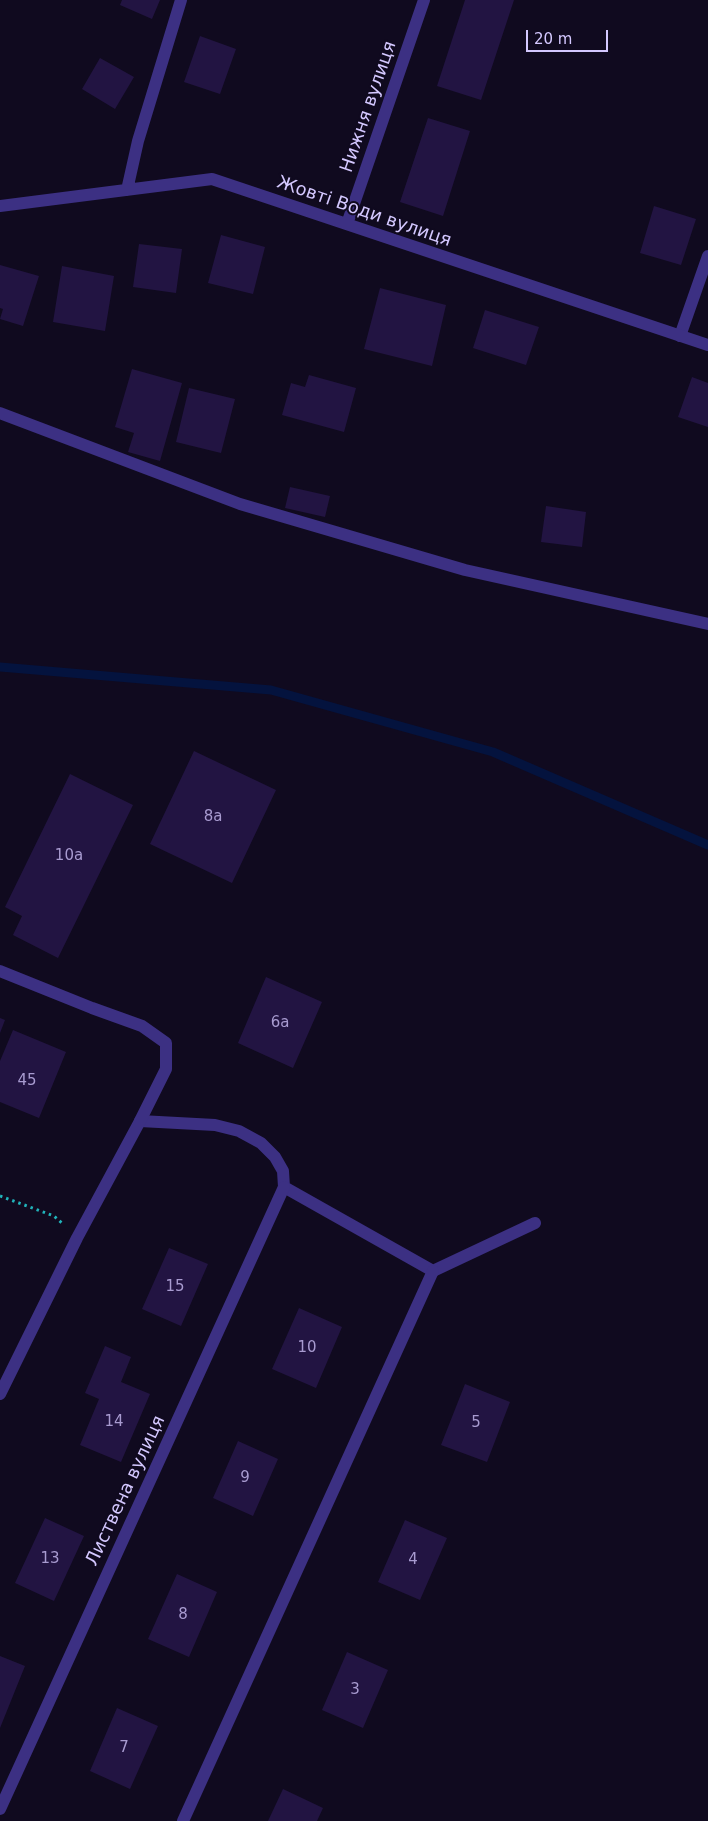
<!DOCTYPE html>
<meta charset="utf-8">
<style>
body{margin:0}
#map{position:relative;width:708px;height:1821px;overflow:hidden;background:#100a1f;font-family:"DejaVu Sans",sans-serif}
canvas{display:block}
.scale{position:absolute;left:526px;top:30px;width:82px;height:22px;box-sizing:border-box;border:2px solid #d4c8ff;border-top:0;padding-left:6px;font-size:15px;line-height:18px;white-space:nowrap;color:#d4c8ff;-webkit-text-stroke:4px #100a1f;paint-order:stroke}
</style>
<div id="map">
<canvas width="708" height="1821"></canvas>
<div class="scale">20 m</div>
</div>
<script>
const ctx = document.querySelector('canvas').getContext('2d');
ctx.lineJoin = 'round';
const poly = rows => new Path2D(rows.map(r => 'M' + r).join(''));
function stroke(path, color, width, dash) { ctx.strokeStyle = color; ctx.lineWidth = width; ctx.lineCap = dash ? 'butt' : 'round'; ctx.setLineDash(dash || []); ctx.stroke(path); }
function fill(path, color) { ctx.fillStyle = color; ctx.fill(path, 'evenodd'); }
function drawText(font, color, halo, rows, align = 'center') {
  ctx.font = font + ' "DejaVu Sans",sans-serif'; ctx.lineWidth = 4; ctx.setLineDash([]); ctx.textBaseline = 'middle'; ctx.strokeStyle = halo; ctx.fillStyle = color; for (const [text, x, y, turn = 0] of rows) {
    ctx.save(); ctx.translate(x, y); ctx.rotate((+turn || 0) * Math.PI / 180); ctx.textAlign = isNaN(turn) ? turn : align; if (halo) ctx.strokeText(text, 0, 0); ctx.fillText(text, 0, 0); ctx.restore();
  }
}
const stream = poly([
 [0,667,271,690,493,752,708,845]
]);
const building = poly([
 [122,0,160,0,152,19,120,5],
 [465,0,514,0,481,100,437,86],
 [200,36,236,49,220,94,184,82],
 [100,58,134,77,115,109,82,89],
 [428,118,470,131,443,216,400,202],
 [654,206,696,219,681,265,640,253],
 [221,235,265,247,253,294,208,283],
 [139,244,182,249,176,293,133,287],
 [0,265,39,276,23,326,0,319,3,309,0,308],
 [62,266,114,276,105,331,53,322],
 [380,288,446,305,432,366,364,349],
 [485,310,539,327,526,365,473,348],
 [132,369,182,383,160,461,128,452,134,433,115,427],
 [309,375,356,388,344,432,282,415,291,383,305,387],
 [692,377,708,383,708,427,678,417],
 [189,388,235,399,221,453,176,442],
 [290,487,330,496,325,517,285,508],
 [546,506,586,512,582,547,541,542],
 [194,751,276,790,232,883,150,844],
 [70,774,133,805,58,958,13,935,22,916,5,907],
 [266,977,322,1002,293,1068,238,1043],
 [0,1018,5,1020,0,1033],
 [13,1030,66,1052,39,1118,0,1102,0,1061],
 [169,1248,208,1264,181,1326,142,1309],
 [299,1308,342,1327,316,1388,272,1369],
 [105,1346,131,1357,121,1382,150,1394,121,1462,80,1445,99,1399,85,1393],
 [465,1384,510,1402,487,1462,441,1445],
 [238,1441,278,1459,253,1516,213,1498],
 [45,1518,84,1536,54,1601,15,1583],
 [405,1520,447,1538,420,1600,378,1582],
 [177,1574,217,1592,189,1657,148,1639],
 [347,1652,388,1670,363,1728,322,1710],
 [0,1656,25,1666,0,1728],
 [117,1708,158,1726,130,1789,90,1771],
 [283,1789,323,1808,317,1821,268,1821]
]);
const path = poly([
 [0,1196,54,1216,63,1224]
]);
const lane = poly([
 [680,336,708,256],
 [0,413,240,504,465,570,708,624],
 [140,1121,215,1125,239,1131,261,1143,275,1157,283,1171,284,1187,433,1271,535,1223]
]);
const street = poly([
 [127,190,138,141,181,0],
 [0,206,212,179,708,345],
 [347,224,424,0],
 [0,971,92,1008,142,1026,166,1043,166,1069,140,1121,77,1238,0,1394],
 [0,1809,284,1187],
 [183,1821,433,1271]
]);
const numberNames = [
 ["8а",213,817],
 ["10а",69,856],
 ["6а",280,1023],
 ["45",27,1081],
 ["15",175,1287],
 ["10",307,1348],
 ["14",114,1422],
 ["5",476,1423],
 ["9",245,1478],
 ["13",50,1559],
 ["4",413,1560],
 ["8",183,1615],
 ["3",355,1690],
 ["7",124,1748]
];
const streetNames = [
 ["Нижня вулиця",369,107,-71],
 ["Жовті Води вулиця",364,212,19],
 ["Листвена вулиця",126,1491,-65]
];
stroke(stream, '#04133e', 9);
fill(building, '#221442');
stroke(path, '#21b3ba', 3, [2.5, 4]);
stroke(lane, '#3c3083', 12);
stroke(street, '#3c3083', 12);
drawText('15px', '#a89bd0', null, numberNames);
drawText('18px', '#d4c8ff', '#100a1f', streetNames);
</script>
